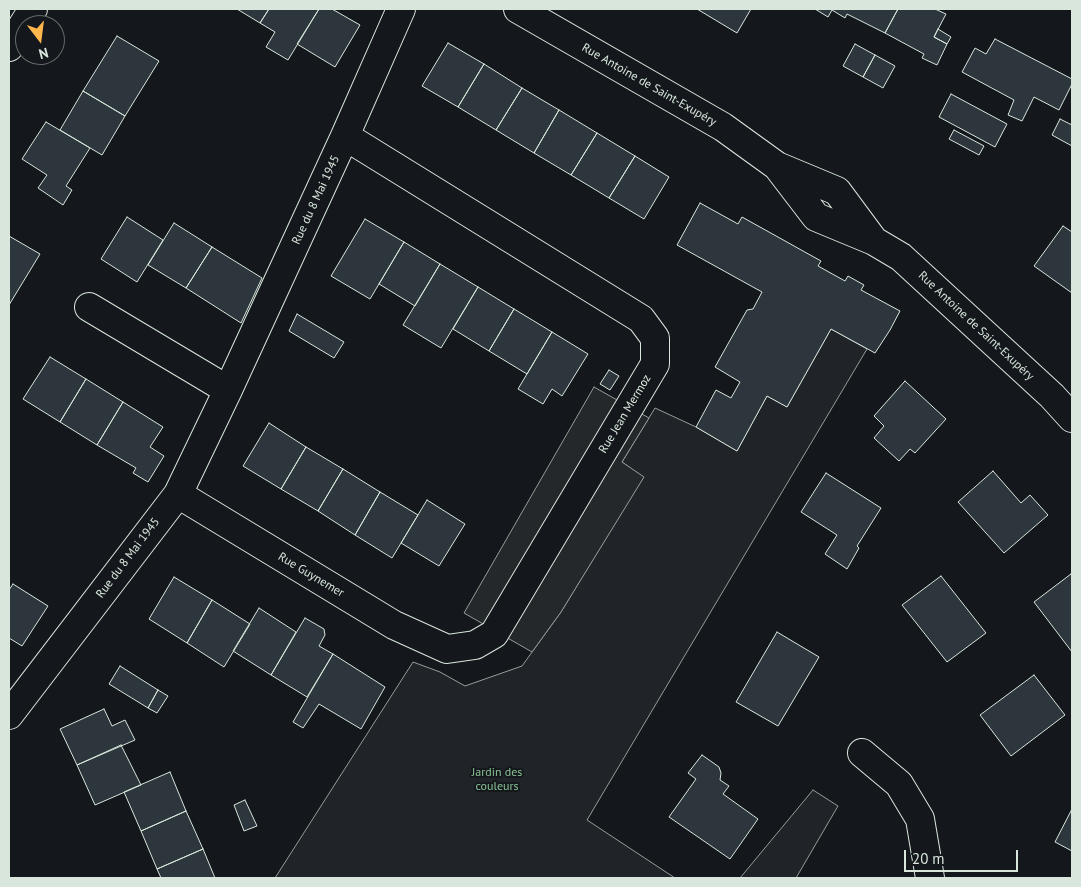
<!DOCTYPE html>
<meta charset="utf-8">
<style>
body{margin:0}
#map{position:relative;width:1081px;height:887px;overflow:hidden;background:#14181c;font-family:"PT Sans",sans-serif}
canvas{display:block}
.frame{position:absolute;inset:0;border:10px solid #d8e6dc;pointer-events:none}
.north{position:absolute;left:15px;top:15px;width:50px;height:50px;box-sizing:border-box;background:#14181c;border:1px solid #626a69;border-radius:50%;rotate:165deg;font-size:14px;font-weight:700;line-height:20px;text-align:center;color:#d8e6dc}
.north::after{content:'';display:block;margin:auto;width:18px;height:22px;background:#ffb74d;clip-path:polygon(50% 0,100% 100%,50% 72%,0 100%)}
.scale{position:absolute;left:904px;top:850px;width:114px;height:22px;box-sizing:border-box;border:2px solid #d8e6dc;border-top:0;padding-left:6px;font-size:15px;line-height:18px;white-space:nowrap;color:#d8e6dc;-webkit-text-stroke:4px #14181c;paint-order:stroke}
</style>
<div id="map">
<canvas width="1081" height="887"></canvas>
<div class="frame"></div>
<div class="north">N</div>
<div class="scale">20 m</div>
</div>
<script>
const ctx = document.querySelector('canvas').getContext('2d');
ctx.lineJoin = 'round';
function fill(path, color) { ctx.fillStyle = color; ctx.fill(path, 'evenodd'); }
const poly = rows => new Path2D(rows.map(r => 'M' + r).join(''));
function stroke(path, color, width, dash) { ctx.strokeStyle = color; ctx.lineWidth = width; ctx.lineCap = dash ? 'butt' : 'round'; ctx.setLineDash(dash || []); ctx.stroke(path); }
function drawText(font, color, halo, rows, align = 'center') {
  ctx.font = font + ' "PT Sans",sans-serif'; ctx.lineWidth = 4; ctx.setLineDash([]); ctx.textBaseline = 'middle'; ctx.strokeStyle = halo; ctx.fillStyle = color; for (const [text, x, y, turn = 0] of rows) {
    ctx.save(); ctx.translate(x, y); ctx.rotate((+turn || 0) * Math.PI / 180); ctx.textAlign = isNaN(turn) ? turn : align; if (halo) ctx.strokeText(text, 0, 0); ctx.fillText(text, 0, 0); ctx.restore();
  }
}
const green = poly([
 [831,329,867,349,587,820,675,878,275,878,413,662,440,672,465,686,522,666,561,612,643,477,622,462,655,408,696,427,737,451,767,396,787,407,831,329],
 [813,790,838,806,796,878,740,878,813,790]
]);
const parking = poly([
 [594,387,649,418,622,462,644,477,561,612,532,652,464,613,594,387]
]);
const building = poly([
 [237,9,269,9,260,23,237,9],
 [269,9,319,9,288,60,266,47,275,32,260,23,269,9],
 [319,9,332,9,360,25,335,67,297,44,319,9],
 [697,9,751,9,737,33,697,9],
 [815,9,898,9,885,33,847,14,845,18,832,10,828,17,815,9],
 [898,9,935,9,946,14,934,37,947,44,937,65,922,58,924,54,885,33,898,9],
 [938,29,951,37,947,44,934,37,938,29],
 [117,36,159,61,125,116,83,91,117,36],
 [995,39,1072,79,1072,84,1059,110,1034,97,1022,121,1008,115,1014,100,962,72,975,48,986,54,995,39],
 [448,43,484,64,458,107,422,86,448,43],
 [855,44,875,55,863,77,843,66,855,44],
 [875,55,895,66,883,88,863,77,875,55],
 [484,64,522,88,496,130,458,107,484,64],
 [522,88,559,110,534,153,496,130,522,88],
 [83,91,125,116,102,155,60,130,83,91],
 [951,94,1007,124,995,147,939,117,951,94],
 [559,110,597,133,571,175,534,153,559,110],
 [1060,119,1072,125,1072,146,1052,135,1060,119],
 [46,122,90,148,66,186,72,190,63,205,38,188,47,175,22,159,46,122],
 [954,130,984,146,979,155,949,139,954,130],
 [597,133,635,156,609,198,571,175,597,133],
 [635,156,669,177,644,219,609,198,635,156],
 [700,203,738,224,742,217,821,261,818,266,845,281,848,276,864,285,861,290,900,311,890,330,875,353,831,329,787,407,767,396,737,451,696,427,716,390,731,398,740,382,715,367,747,310,753,309,762,292,677,245,700,203],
 [127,217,163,240,137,282,101,259,127,217],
 [365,219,404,242,370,299,331,276,365,219],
 [174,223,212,247,186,288,148,265,174,223],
 [1063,226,1072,232,1072,293,1034,266,1063,226],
 [9,236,40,254,9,305,9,236],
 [404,242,440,264,415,306,379,284,404,242],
 [212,247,262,278,241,323,186,288,212,247],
 [440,264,478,287,441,348,403,325,440,264],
 [478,287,514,309,489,351,453,329,478,287],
 [514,309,552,332,527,374,489,351,514,309],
 [297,314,344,342,334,358,289,331,297,314],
 [552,332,588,354,562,396,552,389,543,404,518,389,552,332],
 [50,357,86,379,60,422,23,399,50,357],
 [609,370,619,376,610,390,600,384,609,370],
 [86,379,123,402,97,445,60,422,86,379],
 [905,381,946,419,915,453,910,449,899,461,874,438,884,426,874,416,905,381],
 [123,402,163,427,150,447,164,456,148,482,133,473,136,468,97,445,123,402],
 [269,423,306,447,281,489,243,466,269,423],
 [306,447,343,469,318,511,281,489,306,447],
 [343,469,380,492,355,535,318,511,343,469],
 [993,471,1021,503,1030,495,1048,515,1004,553,958,502,993,471],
 [826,473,881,508,857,546,859,548,847,569,825,554,837,535,801,512,826,473],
 [380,492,418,515,392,558,355,535,380,492],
 [427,500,465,524,439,566,401,543,427,500],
 [1071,574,1072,576,1072,652,1034,602,1071,574],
 [941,576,986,633,947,662,902,605,941,576],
 [174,577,212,600,187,643,149,619,174,577],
 [13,584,48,606,22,646,9,638,9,590,13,584],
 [212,600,250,624,224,667,187,643,212,600],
 [259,608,296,632,271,675,233,651,259,608],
 [305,618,324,629,325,635,319,646,333,654,307,697,271,675,305,618],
 [777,632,819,657,778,726,736,702,777,632],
 [333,654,385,687,361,729,319,704,303,728,293,722,333,654],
 [120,666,158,690,148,708,109,684,120,666],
 [1034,675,1065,715,1011,756,980,715,1034,675],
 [158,690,168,696,157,713,148,708,158,690],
 [104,709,112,726,125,720,135,740,77,765,60,729,104,709],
 [121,745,141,785,95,805,77,765,121,745],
 [702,755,719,767,721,773,720,780,729,786,723,794,758,819,730,859,669,817,696,779,688,773,702,755],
 [170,772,186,811,141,831,124,792,170,772],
 [245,800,257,826,244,831,234,805,245,800],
 [1072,809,1072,851,1055,842,1072,809],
 [186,811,203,849,157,869,141,831,186,811],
 [203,849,215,878,161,878,157,869,203,849]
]);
const minor = poly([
 [518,9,723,127,777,166,837,191,874,241],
 [9,47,33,9],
 [777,166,816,217,874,241,901,257,1052,396,1072,418],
 [89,307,228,390],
 [178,494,394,625,447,649,475,645,494,634,655,364,655,338,641,319,345,136],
 [9,715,178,494,228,390,345,136,401,9],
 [862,753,899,784,920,819,930,878]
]);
const streetNames = [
 ["Rue Antoine de Saint-Exupéry",649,85,30],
 ["Rue du 8 Mai 1945",316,200,-65],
 ["Rue Antoine de Saint-Exupéry",976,326,43],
 ["Rue Jean Mermoz",625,414,-59],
 ["Rue du 8 Mai 1945",128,558,-53],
 ["Rue Guynemer",311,575,31]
];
const parkNames = [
 ["Jardin des",497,773],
 ["couleurs",497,787]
];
fill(green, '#202428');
stroke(green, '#939e99', 1);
fill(parking, '#24282b');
stroke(parking, '#939e99', 1);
fill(building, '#2c363c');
stroke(building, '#d8e6dc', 1);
stroke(minor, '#d8e6dc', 30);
stroke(minor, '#14181c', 28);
drawText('12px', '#d8e6dc', '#14181c', streetNames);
drawText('12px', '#8ac095', '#14181c', parkNames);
</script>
